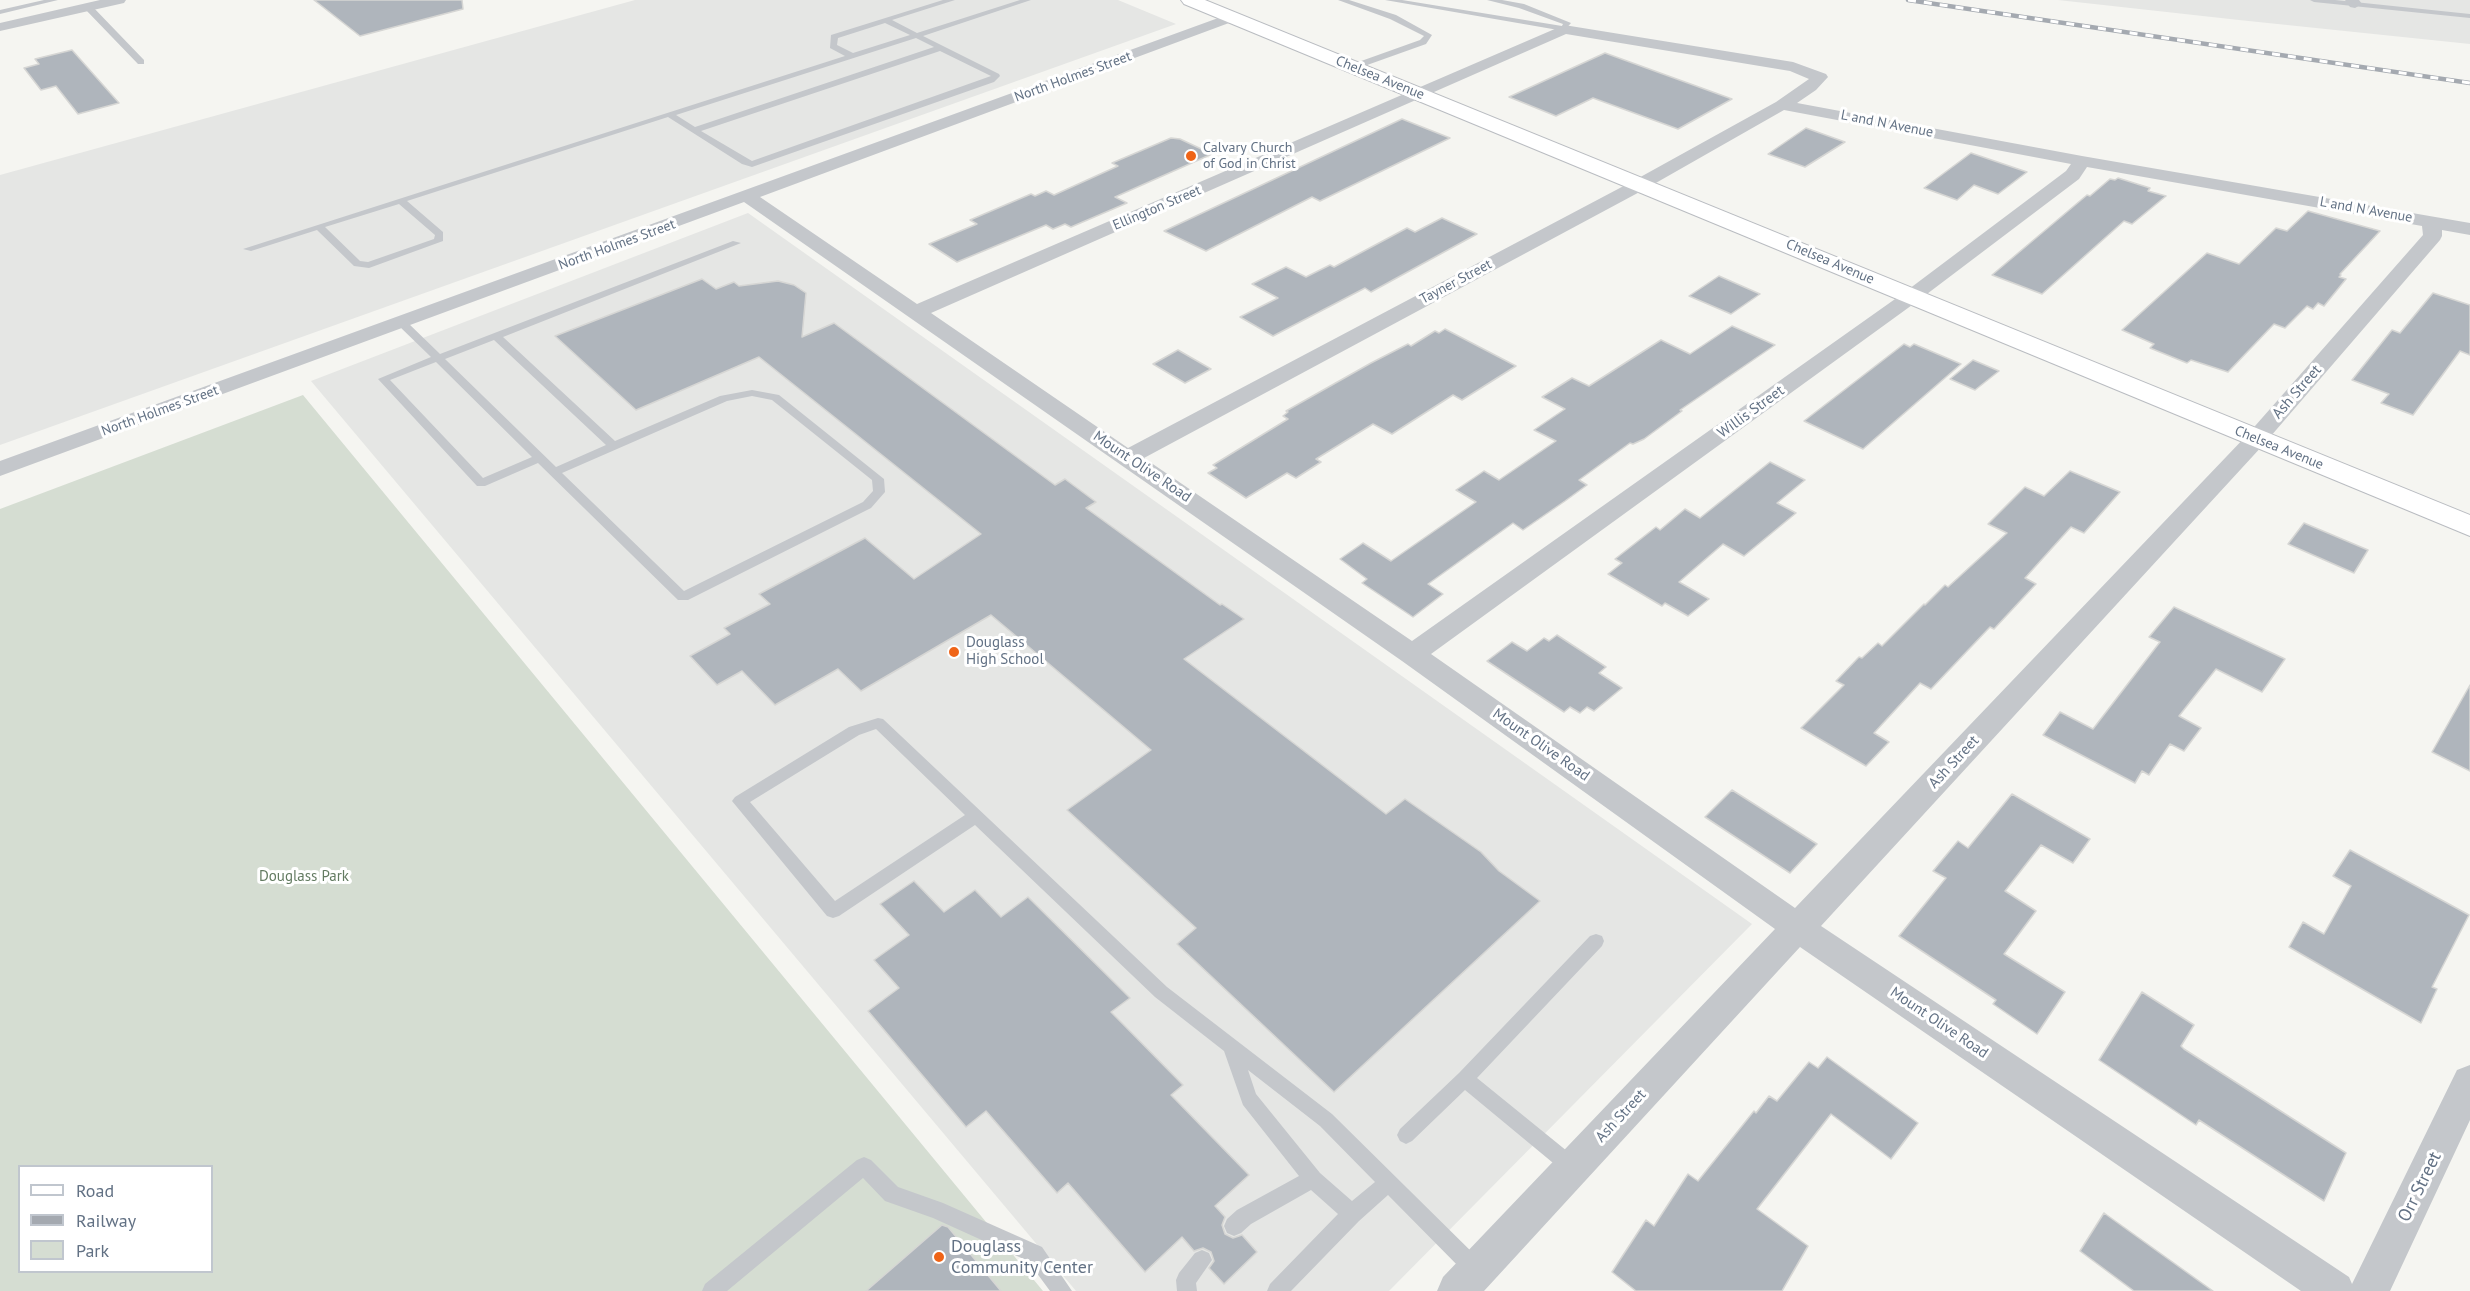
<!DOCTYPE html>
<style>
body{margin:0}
#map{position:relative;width:2470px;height:1291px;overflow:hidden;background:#f5f5f1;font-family:"PT Sans",sans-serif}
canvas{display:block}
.legend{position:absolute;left:18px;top:1165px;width:195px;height:108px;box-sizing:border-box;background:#fff;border:2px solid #c0c6ce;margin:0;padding:8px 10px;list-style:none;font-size:18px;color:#627184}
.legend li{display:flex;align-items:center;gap:12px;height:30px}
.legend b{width:30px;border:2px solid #c0c6ce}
</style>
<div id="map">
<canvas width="2470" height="1291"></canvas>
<ul class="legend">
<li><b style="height:8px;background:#fff"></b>Road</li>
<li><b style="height:8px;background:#a4a9b0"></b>Railway</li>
<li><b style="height:16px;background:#d5ddd2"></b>Park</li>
</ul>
</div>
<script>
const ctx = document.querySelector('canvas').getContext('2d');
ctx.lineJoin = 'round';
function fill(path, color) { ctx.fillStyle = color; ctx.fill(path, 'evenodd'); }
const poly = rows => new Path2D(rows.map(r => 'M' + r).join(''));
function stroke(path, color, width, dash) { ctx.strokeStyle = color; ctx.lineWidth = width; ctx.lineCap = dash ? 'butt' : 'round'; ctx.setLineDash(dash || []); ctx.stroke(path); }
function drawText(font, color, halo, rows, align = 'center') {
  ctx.font = font + ' "PT Sans",sans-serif'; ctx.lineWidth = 6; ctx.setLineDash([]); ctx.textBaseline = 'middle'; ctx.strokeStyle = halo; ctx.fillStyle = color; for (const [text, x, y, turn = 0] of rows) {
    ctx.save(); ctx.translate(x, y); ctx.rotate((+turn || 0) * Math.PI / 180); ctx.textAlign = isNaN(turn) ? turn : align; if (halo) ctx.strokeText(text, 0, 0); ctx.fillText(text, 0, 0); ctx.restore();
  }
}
const built = poly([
 [635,0,1118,0,1176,24,0,445,0,175],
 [2058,0,2470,0,2470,44,2239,20],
 [748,213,1752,924,1389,1291,1076,1291,311,381]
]);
const green = poly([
 [303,395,1043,1291,0,1291,0,509],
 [20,1166,212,1166,212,1272,20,1272]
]);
const building = poly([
 [314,0,462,0,463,9,360,36,314,0],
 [72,50,119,103,78,114,56,86,41,90,24,68,39,64,35,59,72,50],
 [1605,53,1732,99,1678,129,1593,98,1556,116,1509,97,1605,53],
 [1402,119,1450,138,1320,201,1312,197,1206,251,1164,231,1402,119],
 [1806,128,1845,142,1805,167,1768,154,1806,128],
 [1171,138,1180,139,1212,154,1115,197,1127,203,1071,227,1065,224,1053,229,1046,225,957,262,929,244,977,224,970,220,1031,194,1035,196,1046,191,1054,195,1118,166,1112,163,1171,138],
 [1971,153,2027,172,1998,194,1974,185,1957,200,1924,188,1971,153],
 [2118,178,2150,188,2148,191,2166,196,2132,224,2124,221,2042,294,1992,275,2087,195,2090,196,2110,179,2115,180,2118,178],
 [2308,211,2380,231,2340,274,2341,275,2339,277,2346,279,2324,306,2318,303,2313,309,2307,306,2285,328,2274,324,2228,372,2191,360,2187,363,2150,348,2154,344,2122,330,2207,253,2239,264,2276,228,2287,231,2308,211],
 [1442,218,1477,234,1371,292,1365,288,1273,336,1240,317,1278,298,1252,284,1286,267,1306,277,1330,265,1334,267,1407,228,1415,232,1442,218],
 [1719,276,1760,294,1731,314,1689,296,1719,276],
 [702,279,716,289,734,282,739,286,778,281,794,285,806,293,802,337,834,323,1055,485,1065,479,1096,502,1086,508,1220,605,1222,604,1244,619,1184,659,1386,814,1405,799,1481,852,1499,871,1540,901,1334,1092,1177,944,1196,928,1067,810,1151,750,991,615,861,691,838,669,775,705,742,671,717,685,690,656,730,634,724,628,770,604,759,594,865,538,914,579,981,534,759,357,636,410,555,336,702,279],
 [2433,293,2470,305,2470,355,2460,351,2413,415,2381,403,2389,394,2352,380,2392,330,2400,333,2433,293],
 [1732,326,1775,345,1680,410,1682,411,1644,439,1633,444,1630,443,1579,480,1587,485,1565,501,1523,530,1513,523,1428,584,1443,594,1413,617,1362,583,1367,579,1340,559,1363,543,1391,561,1476,502,1456,490,1484,471,1499,480,1556,441,1534,430,1565,409,1542,397,1572,378,1589,386,1661,340,1690,354,1732,326],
 [1445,329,1516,366,1462,400,1453,395,1392,434,1373,424,1316,459,1321,462,1296,478,1287,473,1246,498,1208,473,1217,468,1213,465,1288,419,1283,416,1288,412,1286,411,1371,363,1408,344,1411,346,1435,331,1439,333,1445,329],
 [1904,344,1910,347,1914,344,1961,364,1863,449,1804,421,1904,344],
 [1178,350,1211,369,1185,383,1153,364,1178,350],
 [1973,360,1999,371,1975,390,1950,379,1973,360],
 [1770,462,1805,480,1777,503,1796,513,1744,556,1723,544,1679,582,1709,599,1688,616,1665,603,1662,606,1608,574,1622,563,1615,559,1656,527,1660,530,1685,509,1700,518,1770,462],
 [2070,471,2120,492,2084,533,2071,527,2025,578,2036,584,1994,629,1990,627,1931,689,1920,683,1874,733,1889,742,1866,766,1801,728,1844,685,1836,681,1859,657,1862,658,1878,643,1882,646,1924,604,1925,605,1945,585,1948,587,2007,533,1988,524,2025,487,2044,496,2070,471],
 [2304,523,2368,550,2354,573,2288,544,2304,523],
 [2174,607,2285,659,2262,692,2216,669,2179,716,2201,728,2184,751,2170,744,2149,775,2142,771,2135,783,2043,735,2060,712,2093,729,2160,642,2149,637,2174,607],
 [1557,635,1606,667,1599,673,1622,688,1594,711,1587,707,1580,713,1570,707,1564,712,1487,661,1512,642,1527,651,1544,638,1549,641,1557,635],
 [2470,685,2470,771,2432,752,2470,685],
 [1732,790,1817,844,1790,873,1705,817,1732,790],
 [2012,794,2090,839,2073,863,2041,845,2005,891,2036,911,2004,954,2065,992,2037,1034,1993,1004,1996,1000,1899,936,1946,878,1933,871,1958,841,1968,848,2012,794],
 [2350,850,2469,915,2432,987,2437,989,2421,1023,2289,947,2303,922,2324,934,2351,886,2333,876,2350,850],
 [914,881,944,912,975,890,1001,917,1028,897,1130,998,1111,1012,1183,1085,1171,1095,1249,1175,1215,1206,1225,1217,1222,1225,1225,1234,1233,1238,1242,1235,1257,1252,1224,1284,1209,1268,1214,1261,1211,1252,1203,1248,1194,1251,1182,1237,1145,1272,1068,1183,1057,1193,986,1111,966,1127,868,1011,899,988,874,960,909,935,880,904,914,881],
 [2142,992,2194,1025,2181,1046,2184,1049,2346,1153,2324,1201,2199,1120,2196,1125,2099,1060,2142,992],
 [1827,1057,1918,1123,1891,1159,1831,1114,1757,1209,1808,1246,1782,1291,1636,1291,1612,1272,1646,1220,1654,1226,1688,1174,1698,1181,1754,1111,1756,1113,1769,1096,1777,1101,1809,1062,1818,1068,1827,1057],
 [2104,1213,2213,1291,2134,1291,2080,1251,2104,1213],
 [942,1225,948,1227,1001,1291,866,1291,942,1225]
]);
const service = poly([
 [44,0,58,0,0,14,0,10,44,0],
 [943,0,955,0,892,20,917,33,1020,0,1031,0,923,36,999,74,1000,76,994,82,752,167,742,164,668,117,407,201,443,232,443,241,369,268,354,266,317,230,251,251,243,249,845,56,830,48,831,35,943,0],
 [885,23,910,35,853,53,837,45,838,38,885,23],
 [916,38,934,47,695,127,676,115,916,38],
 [940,51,991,76,752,161,701,131,940,51],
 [399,204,435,235,434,239,368,262,360,261,325,227,399,204],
 [1338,0,1349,0,1396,15,1432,35,1426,44,1356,69,1350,69,1350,65,1420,40,1424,36,1390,19,1338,0],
 [1385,0,1402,0,1562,26,1563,24,1519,8,1487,0,1502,0,1524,4,1571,23,1564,31,1385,0],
 [2310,0,2335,0,2470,14,2470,18,2314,2,2310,0],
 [85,5,91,5,144,60,144,64,138,64,85,9,85,5],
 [733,241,741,243,503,337,615,441,720,396,752,390,779,395,884,479,885,492,871,508,688,600,678,600,538,463,485,486,477,486,378,379,431,357,398,325,398,321,406,321,440,354,733,241],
 [494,340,606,445,556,467,445,359,494,340],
 [436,362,532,457,483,478,390,380,436,362],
 [752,396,772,400,872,480,873,491,863,502,684,591,562,473,727,401,752,396],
 [878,718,883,719,1167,987,1332,1114,1482,1262,1485,1269,1482,1276,1475,1279,1468,1276,1388,1195,1359,1221,1291,1291,1267,1291,1270,1284,1338,1214,1311,1190,1251,1224,1241,1233,1234,1236,1227,1233,1224,1226,1227,1219,1237,1210,1299,1176,1243,1105,1224,1051,1155,997,975,825,839,916,833,918,827,916,732,801,735,797,849,727,878,718],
 [876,729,965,815,835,901,750,802,859,735,876,729],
 [1248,1070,1320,1126,1375,1182,1352,1201,1320,1173,1256,1094,1248,1070],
 [1596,934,1602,936,1604,941,1602,946,1477,1078,1578,1160,1580,1166,1578,1172,1571,1175,1564,1172,1465,1090,1412,1141,1406,1144,1400,1141,1397,1135,1400,1129,1459,1073,1590,936,1596,934],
 [864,1157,871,1160,898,1187,943,1203,1042,1247,1072,1291,1050,1291,1028,1261,933,1218,885,1201,863,1178,727,1291,702,1291,705,1284,857,1160,864,1157],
 [1202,1250,1209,1253,1212,1260,1196,1283,1197,1291,1177,1291,1176,1280,1179,1273,1195,1253,1202,1250]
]);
const minor = poly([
 [100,0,126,0,124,3,0,31,0,23,100,0],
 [2345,0,2359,0,2362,4,2355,8,2350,7,2345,0],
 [1232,13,1239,17,1237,20,760,197,917,304,1564,25,1793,62,1826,74,1828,77,1816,90,1797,103,2082,156,2470,223,2470,235,2442,230,2442,236,2440,240,2264,444,1821,926,2349,1277,2352,1284,2457,1070,2470,1065,2470,1120,2390,1291,2301,1291,1800,947,1484,1291,1437,1291,1443,1277,1775,929,1402,661,744,202,0,476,0,461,1232,13],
 [1566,34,1790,71,1809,79,1776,102,1635,180,1128,448,931,313,1566,34],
 [1784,110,2071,164,2066,171,1905,292,1412,641,1144,458,1647,188,1784,110],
 [2087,167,2422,226,2423,235,2248,434,1795,908,1431,654,1919,300,2079,179,2087,167]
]);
const secondary = poly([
 [1181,0,1205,0,2470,515,2470,536,1184,4,1181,0]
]);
const rail = poly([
 [1908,0,2470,83]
]);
const markers = [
 [1191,156,6,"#ef6417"],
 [954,652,6,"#ef6417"],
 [939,1257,6,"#ef6417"]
];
const farStreetnames = [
 ["North Holmes Street",1073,77,-20],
 ["Chelsea Avenue",1380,78,22],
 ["L and N Avenue",1887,124,11],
 ["Ellington Street",1157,208,-23],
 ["L and N Avenue",2366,210,10],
 ["North Holmes Street",617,245,-20],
 ["Chelsea Avenue",1830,262,23],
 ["Tayner Street",1456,282,-28],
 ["North Holmes Street",160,411,-20],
 ["Chelsea Avenue",2279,448,22]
];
const farPoinames = [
 ["Calvary Church",1203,148],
 ["of God in Christ",1203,164]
];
const streetNames = [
 ["Ash Street",2297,392,-49],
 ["Willis Street",1751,412,-36],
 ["Mount Olive Road",1142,467,34],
 ["Mount Olive Road",1541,745,35],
 ["Ash Street",1954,762,-47],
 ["Mount Olive Road",1939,1023,34],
 ["Ash Street",1621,1116,-47]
];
const poiNames = [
 ["Douglass",966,643],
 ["High School",966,660]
];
const parkNames = [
 ["Douglass Park",304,877]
];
const nearStreetnames = [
 ["Orr Street",2420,1187,-64]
];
const nearPoinames = [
 ["Douglass",951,1247],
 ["Community Center",951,1268]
];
fill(built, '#e5e6e4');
fill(green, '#d5ddd2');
fill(building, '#afb5bc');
stroke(building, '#d6d6d4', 1.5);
stroke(secondary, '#b9bcc1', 2);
fill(service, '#c4c7cb');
fill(minor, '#c4c7cb');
fill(secondary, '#fff');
stroke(rail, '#a4a9b0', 4.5);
stroke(rail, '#fff', 3, [8]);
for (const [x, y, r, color] of markers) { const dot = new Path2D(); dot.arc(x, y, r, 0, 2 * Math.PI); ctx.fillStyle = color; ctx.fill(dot); stroke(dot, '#fff', 2); }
drawText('14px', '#627184', '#fff', farStreetnames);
drawText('14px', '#627184', '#fff', farPoinames, 'left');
drawText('15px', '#627184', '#fff', streetNames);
drawText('15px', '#627184', '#fff', poiNames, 'left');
drawText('15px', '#637b61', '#fff', parkNames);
drawText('18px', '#627184', '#fff', nearStreetnames);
drawText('18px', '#627184', '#fff', nearPoinames, 'left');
</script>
